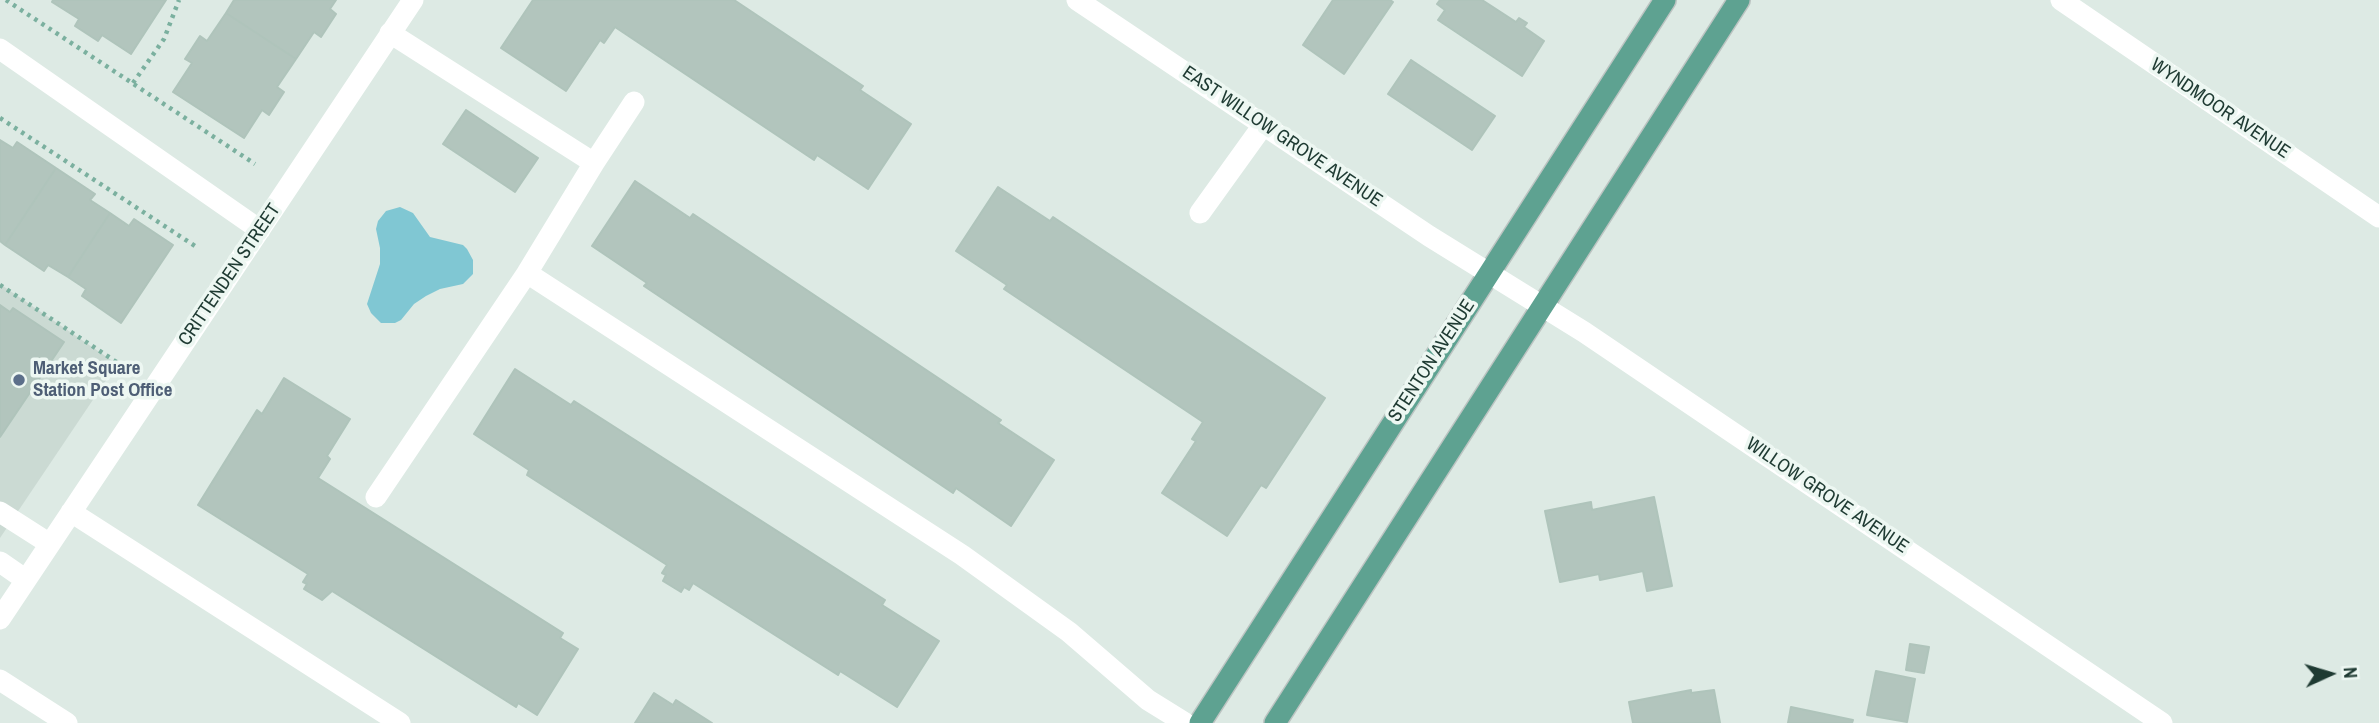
<!DOCTYPE html>
<style>
body{margin:0}
#map{position:relative;width:2379px;height:723px;overflow:hidden;background:#ddeae4;font-family:"Archivo Narrow",sans-serif}
canvas{display:block}
.north{position:absolute;left:2295px;top:639px;width:70px;height:70px;-webkit-text-stroke:5px #edf7f2;paint-order:stroke;rotate:86deg;font-size:19px;font-weight:700;line-height:28px;text-align:center;color:#1e3a32}
.north::after{content:'';display:block;margin:auto;width:24px;height:32px;background:#1e3a32;clip-path:polygon(50% 0,100% 100%,50% 72%,0 100%)}
</style>
<div id="map">
<canvas width="2379" height="723"></canvas>
<div class="north">N</div>
</div>
<script>
const ctx = document.querySelector('canvas').getContext('2d');
ctx.lineJoin = 'round';
function fill(path, color) { ctx.fillStyle = color; ctx.fill(path, 'evenodd'); }
const poly = rows => new Path2D(rows.map(r => 'M' + r).join(''));
function stroke(path, color, width, dash) { ctx.strokeStyle = color; ctx.lineWidth = width; ctx.lineCap = dash ? 'butt' : 'round'; ctx.setLineDash(dash || []); ctx.stroke(path); }
function drawText(font, color, halo, rows, align = 'center') {
  ctx.font = font + ' "Archivo Narrow",sans-serif'; ctx.lineWidth = 7; ctx.setLineDash([]); ctx.textBaseline = 'middle'; ctx.strokeStyle = halo; ctx.fillStyle = color; for (const [text, x, y, turn = 0] of rows) {
    ctx.save(); ctx.translate(x, y); ctx.rotate((+turn || 0) * Math.PI / 180); ctx.textAlign = isNaN(turn) ? turn : align; if (halo) ctx.strokeText(text, 0, 0); ctx.fillText(text, 0, 0); ctx.restore();
  }
}
const built = poly([
 [0,284,117,364,0,538]
]);
const water = poly([
 [400,207,413,213,430,237,463,245,467,249,473,260,473,274,463,284,440,289,426,296,414,304,401,320,395,323,381,323,371,313,367,304,380,264,380,248,376,229,378,221,386,211]
]);
const building = poly([
 [53,0,166,0,131,54,102,35,98,41,75,26,79,19,52,2,53,0],
 [234,0,336,0,330,9,336,14,321,37,314,32,296,59,226,13,234,0],
 [533,0,734,0,863,86,860,90,911,124,868,189,817,155,814,160,615,27,604,43,600,40,566,91,501,48,533,0],
 [1333,0,1390,0,1393,2,1344,74,1303,45,1333,0],
 [1440,0,1482,0,1516,22,1519,18,1527,23,1524,27,1544,41,1522,76,1438,20,1445,10,1437,4,1440,0],
 [226,13,296,59,277,87,284,92,269,115,262,110,244,138,173,92,192,63,185,59,200,36,207,41,226,13],
 [1411,60,1495,116,1472,150,1388,94,1411,60],
 [466,110,538,158,515,192,443,144,466,110],
 [0,140,13,148,17,142,56,168,5,245,0,241,0,140],
 [56,168,95,194,90,200,110,213,68,277,48,265,44,271,5,245,56,168],
 [635,181,690,218,693,214,1001,420,998,423,1054,460,1011,526,956,488,953,493,644,286,647,283,592,246,635,181],
 [998,187,1050,221,1053,217,1325,398,1266,488,1261,485,1227,536,1162,493,1196,441,1192,439,1203,422,1004,289,1007,285,956,251,998,187],
 [110,213,129,226,134,219,173,245,121,323,82,296,86,289,68,277,110,213],
 [0,305,10,312,13,308,64,342,0,437,0,305],
 [515,369,571,405,574,401,885,600,882,605,939,641,897,707,840,671,838,675,693,583,689,590,684,587,681,592,663,581,666,575,662,573,667,565,527,475,529,470,474,434,515,369],
 [284,378,350,419,327,456,330,459,318,478,563,633,560,638,578,649,537,715,518,703,516,707,332,591,322,600,304,589,307,584,303,582,308,574,198,505,257,410,262,414,284,378],
 [1654,497,1672,586,1647,591,1643,571,1600,580,1599,574,1560,582,1545,511,1591,502,1592,510,1654,497],
 [1910,644,1929,647,1924,673,1906,670,1910,644],
 [1876,671,1915,679,1907,722,1867,715,1876,671],
 [1691,690,1691,693,1714,690,1720,723,1633,723,1629,702,1691,690],
 [654,693,673,705,676,700,712,723,635,723,654,693],
 [1791,707,1853,720,1852,723,1788,723,1791,707]
]);
const path = poly([
 [6,0,255,164],
 [133,83,164,39,179,0],
 [0,118,198,248],
 [0,285,121,365]
]);
const minor = poly([
 [1077,0,1429,236,1584,332,2162,723],
 [2061,0,2379,217],
 [390,33,594,163],
 [0,49,260,230],
 [1200,213,1264,124],
 [527,273,594,163,634,102],
 [376,497,527,273,962,555,1069,632,1148,700,1185,723],
 [0,512,50,544],
 [71,512,400,723],
 [0,562,26,580],
 [0,619,413,0],
 [0,680,67,723]
]);
const major = poly([
 [1200,723,1665,0],
 [1275,723,1739,0]
]);
const markers = [
 [19,380,7,"#5c6f8a"]
];
const streetNames = [
 ["WYNDMOOR AVENUE",2220,109,34],
 ["EAST WILLOW GROVE AVENUE",1282,137,34],
 ["CRITTENDEN STREET",230,275,-56],
 ["STENTON AVENUE",1432,361,-57],
 ["WILLOW GROVE AVENUE",1827,496,34]
];
const serviceNames = [
 ["Market Square",33,369],
 ["Station Post Office",33,391]
];
fill(built, '#cbdad3');
fill(water, '#80c7d3');
fill(building, '#b2c5bd');
stroke(building, '#afc4bb', 2);
stroke(major, '#bcc4c2', 24);
stroke(path, '#7bb09f', 4.5, [3.5, 5]);
stroke(minor, '#fff', 21);
stroke(major, '#5ea291', 21);
for (const [x, y, r, color] of markers) { const dot = new Path2D(); dot.arc(x, y, r, 0, 2 * Math.PI); ctx.fillStyle = color; ctx.fill(dot); stroke(dot, '#edf7f2', 2.5); }
drawText('19px', '#1e3a32', '#edf7f2', streetNames);
drawText('bold 19px', '#4e5e75', '#edf7f2', serviceNames, 'left');
</script>
